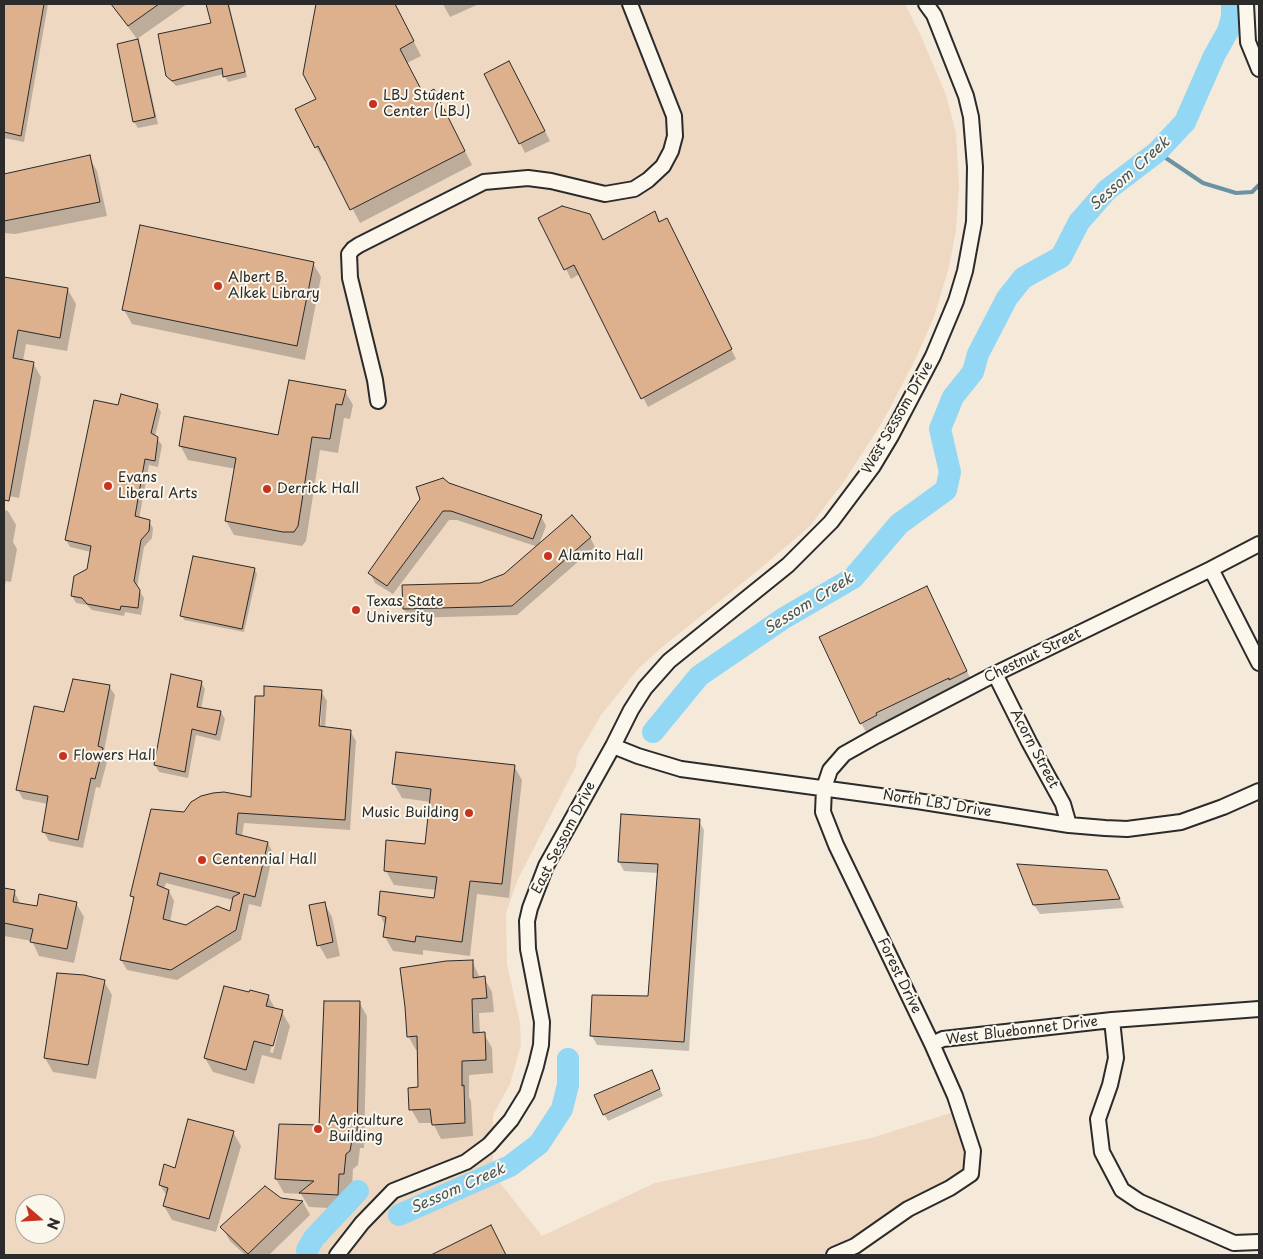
<!DOCTYPE html>
<style>
body{margin:0}
#map{position:relative;width:1263px;height:1259px;overflow:hidden;background:#f5e9d9;font-family:"Playpen Sans",sans-serif}
canvas{display:block}
.frame{position:absolute;inset:0;border:5px solid #2b2b2b;pointer-events:none}
.north{position:absolute;left:15px;top:1194px;width:50px;height:50px;box-sizing:border-box;background:#fbf7ec;border:1px solid #a8a59f;border-radius:50%;rotate:109deg;font-size:14px;font-weight:700;line-height:20px;text-align:center;color:#2b2b2b}
.north::after{content:'';display:block;margin:auto;width:18px;height:22px;background:#c8321e;clip-path:polygon(50% 0,100% 100%,50% 72%,0 100%)}
</style>
<div id="map">
<canvas width="1263" height="1259"></canvas>
<div class="frame"></div>
<div class="north">N</div>
</div>
<script>
const ctx = document.querySelector('canvas').getContext('2d');
ctx.lineJoin = 'round';
function fill(path, color) { ctx.fillStyle = color; ctx.fill(path, 'evenodd'); }
const poly = rows => new Path2D(rows.map(r => 'M' + r).join(''));
function stroke(path, color, width, dash) { ctx.strokeStyle = color; ctx.lineWidth = width; ctx.lineCap = dash ? 'butt' : 'round'; ctx.setLineDash(dash || []); ctx.stroke(path); }
function drawText(font, color, halo, rows, align = 'center') {
  ctx.font = font + ' "Playpen Sans",sans-serif'; ctx.lineWidth = 4; ctx.setLineDash([]); ctx.textBaseline = 'middle'; ctx.strokeStyle = halo; ctx.fillStyle = color; for (const [text, x, y, turn = 0] of rows) {
    ctx.save(); ctx.translate(x, y); ctx.rotate((+turn || 0) * Math.PI / 180); ctx.textAlign = isNaN(turn) ? turn : align; if (halo) ctx.strokeText(text, 0, 0); ctx.fillText(text, 0, 0); ctx.restore();
  }
}
const built = poly([
 [4,4,905,4,921,36,946,95,956,133,959,187,956,230,949,267,934,317,914,362,883,421,845,480,810,526,756,572,661,648,638,669,601,715,577,756,576,766,518,879,506,913,507,964,520,1023,521,1045,510,1084,493,1115,493,1174,542,1236,655,1183,871,1138,954,1112,970,1156,966,1172,851,1241,820,1255,4,1255],
 [25,1204,55,1204,55,1234,25,1234]
]);
const shadow = poly([
 [4,4,48,4,24,142,4,138],
 [111,4,187,4,137,39],
 [207,4,229,4,247,77,228,82,224,74,176,86,167,76,212,24],
 [318,4,395,4,421,56,407,63,424,96,442,105,472,165,360,223,327,160,324,161,316,147,317,99,305,74],
 [443,4,479,4,450,17],
 [138,41,141,48,158,124,138,128,134,122],
 [514,71,550,141,525,153,486,74],
 [89,157,97,171,107,216,15,234,4,233,4,174],
 [655,213,661,223,672,228,736,359,648,407,580,274,571,279,540,219,603,241],
 [313,263,321,277,305,360,132,324,124,310],
 [4,278,68,290,76,304,67,351,26,344,23,361,33,363,41,377,19,498,4,495],
 [345,391,353,405,350,419,344,418,338,453,320,450,306,541,302,546,234,535,226,521,236,469,188,460,180,445,279,436],
 [157,405,161,412,155,436,162,445,158,467,149,465,139,519,149,521,153,528,152,538,144,547,137,587,144,598,141,615,125,612,124,616,92,610,87,605,76,603,72,596,75,577,88,570,91,552,70,547,66,540,119,407],
 [448,484,541,516,546,526,538,547,590,537,595,547,517,615,409,618,404,609,505,576,538,547,457,520,449,520,393,594,375,583,370,573],
 [4,510,8,511,16,525,13,542,17,549,11,582,6,581,4,590],
 [255,570,257,574,244,632,184,620,182,615],
 [934,601,974,686,869,737,861,723],
 [201,682,205,689,201,709,221,712,225,719,220,741,196,735,188,778,159,772,155,765],
 [109,686,115,695,104,751,108,758,100,788,96,787,83,848,49,841,44,832,48,804,23,799,18,790,65,714],
 [321,691,327,701,325,728,350,731,356,741,350,830,244,823,242,836,268,843,273,853,261,907,249,904,241,940,177,980,127,970,121,960,135,902,132,896,185,813,252,798],
 [320,699,322,699,320,733,318,733],
 [166,883,233,900,231,912,186,926,170,922,174,901,169,891,164,889],
 [514,766,522,780,509,898,477,894,470,956,423,950,423,955,393,951,385,937,386,927,380,915,435,899,436,890,394,885,386,871,426,846,431,802,402,798,394,784],
 [699,821,704,830,689,1051,597,1045,592,1036,649,997,658,873,624,871,619,862],
 [1107,871,1124,908,1040,914,1034,905],
 [4,890,14,891,21,905,38,908,76,903,84,917,74,963,39,956,32,941,4,936],
 [324,903,332,917,340,956,327,959,319,945],
 [472,961,480,978,484,978,492,992,494,1012,479,1013,480,1034,484,1034,492,1048,493,1073,469,1075,469,1097,471,1101,473,1136,441,1139,433,1123,419,1123,411,1109,419,1088,419,1050,416,1050,408,1036],
 [104,981,112,995,96,1079,53,1072,45,1058],
 [225,987,268,996,276,1010,282,1012,290,1026,281,1060,262,1055,254,1084,213,1072,205,1058],
 [279,1021,281,1021,273,1053,270,1052],
 [359,1002,367,1016,364,1148,360,1148,358,1165,353,1169,352,1188,347,1188,346,1209,309,1207,301,1194,284,1193,276,1179,280,1125,321,1126],
 [655,1078,663,1096,608,1121,604,1114],
 [233,1132,241,1146,216,1232,172,1220,164,1206,167,1196,160,1185,176,1169],
 [281,1199,303,1202,310,1215,269,1255,245,1255,230,1241,222,1227],
 [491,1226,506,1255,445,1255,443,1251]
]);
const stream = poly([
 [1157,152,1203,183,1236,193,1252,192,1259,185]
]);
const river = poly([
 [653,732,699,676,784,618,853,578,899,524,946,490,950,472,940,429,953,397,973,372,978,354,1007,298,1023,278,1061,257,1079,222,1107,190,1157,152,1185,122,1214,56,1228,31,1232,17,1232,4],
 [399,1215,510,1166,539,1144,562,1109,568,1085,568,1059],
 [307,1250,314,1238,358,1191]
]);
const building = poly([
 [4,4,44,4,21,136,4,132,4,4],
 [111,4,159,4,128,26,111,4],
 [206,4,228,4,245,72,223,77,222,68,172,81,166,76,158,34,211,23,206,4],
 [316,4,395,4,414,41,400,49,424,95,434,89,465,151,350,210,318,146,315,148,295,109,316,99,303,74,316,4],
 [138,39,155,117,133,122,117,44,138,39],
 [509,61,545,131,519,144,484,74,509,61],
 [90,155,100,202,4,221,4,174,90,155],
 [562,206,590,214,603,240,655,211,659,222,667,218,732,349,641,399,574,265,564,270,538,218,562,206],
 [140,225,314,262,297,346,122,310,140,225],
 [4,277,68,288,60,338,18,330,13,358,34,362,9,501,4,500,4,277],
 [289,380,346,390,342,405,336,404,330,439,312,437,298,526,294,532,283,532,225,521,236,458,179,446,184,416,278,435,289,380],
 [121,394,158,404,151,433,158,437,155,461,145,459,135,516,150,520,149,531,141,540,134,581,140,590,138,608,121,606,120,610,87,604,82,598,71,596,74,576,87,569,91,546,65,540,94,400,118,405,121,394],
 [443,478,449,483,542,515,533,539,451,511,443,511,387,586,368,573,420,499,416,487,443,478],
 [572,515,591,537,512,606,403,609,402,585,480,583,504,574,572,515],
 [193,556,255,568,242,629,180,616,193,556],
 [927,586,967,671,949,680,949,678,876,713,877,715,860,724,819,637,927,586],
 [171,674,202,681,197,707,221,711,216,735,192,729,185,772,154,765,171,674],
 [73,679,110,685,98,746,103,748,95,779,91,778,78,840,42,832,48,796,16,790,34,706,64,712,73,679],
 [264,686,322,690,319,726,351,730,345,820,238,813,236,834,268,842,255,897,244,894,236,930,171,970,120,960,134,897,130,896,151,809,184,812,191,802,201,796,213,793,224,792,251,797,255,696,264,696,264,686],
 [160,873,217,887,240,893,233,897,230,911,217,906,186,925,163,919,169,890,157,885,160,873],
 [396,752,515,765,502,884,470,881,462,942,416,936,415,942,383,937,386,917,378,915,380,891,434,898,437,877,384,871,386,840,425,844,431,789,392,784,396,752],
 [621,814,700,819,684,1042,590,1036,592,995,648,996,658,864,618,862,621,814],
 [1017,864,1107,870,1120,899,1033,905,1017,864],
 [4,888,15,890,13,902,37,906,39,894,77,902,67,949,30,942,33,929,4,923,4,888],
 [325,902,333,942,317,946,309,905,325,902],
 [473,960,473,978,485,976,487,998,472,999,473,1033,485,1032,486,1060,462,1061,462,1086,464,1085,465,1123,432,1125,430,1109,409,1110,408,1088,418,1087,417,1036,407,1037,405,1007,400,968,446,961,473,960],
 [57,973,84,975,105,980,88,1065,44,1058,57,973],
 [224,986,249,992,250,990,269,995,266,1006,283,1010,273,1046,254,1041,246,1070,204,1058,224,986],
 [324,1001,360,1001,357,1134,353,1134,350,1151,346,1154,344,1174,339,1174,338,1195,299,1193,314,1181,275,1179,279,1124,319,1125,324,1001],
 [652,1070,660,1089,603,1115,594,1095,652,1070],
 [188,1119,234,1131,209,1219,163,1206,168,1188,159,1185,164,1164,175,1168,188,1119],
 [265,1186,281,1198,303,1201,248,1254,220,1227,265,1186],
 [491,1225,506,1255,431,1255,491,1225]
]);
const minor = poly([
 [1246,4,1248,42,1259,69],
 [378,401,375,380,350,278,349,254,353,249,359,245,484,182,528,178,551,181,605,194,634,189,648,180,663,166,671,151,675,136,674,116,630,4],
 [1211,569,1259,663],
 [995,674,1029,742,1063,804,1069,825],
 [613,746,638,756,681,769,917,801,1069,825,1105,828,1127,829,1181,822,1223,807,1259,791],
 [1112,1020,1116,1058,1110,1085,1098,1119,1102,1152,1122,1190,1140,1202,1234,1243,1259,1242],
 [932,1044,943,1039,1112,1020,1259,1009],
 [337,1255,362,1223,393,1191,466,1162,489,1145,511,1120,527,1094,536,1066,541,1045,542,1022,528,949,527,921,530,908,546,866,613,746,631,710,645,688,669,661,788,565,831,522,873,466,891,436,933,356,956,301,965,271,974,222,975,167,971,117,966,96,934,15,926,4],
 [834,1255,855,1246,908,1209,950,1188,971,1174,973,1151,955,1096,932,1044,836,845,823,812,824,788,830,770,844,754,876,736,995,674,1211,569,1259,544]
]);
const markers = [
 [373,104,5,"#c8321e"],
 [218,286,5,"#c8321e"],
 [108,486,5,"#c8321e"],
 [267,489,5,"#c8321e"],
 [548,556,5,"#c8321e"],
 [356,610,5,"#c8321e"],
 [63,756,5,"#c8321e"],
 [469,813,5,"#c8321e"],
 [202,860,5,"#c8321e"],
 [318,1129,5,"#c8321e"]
];
const poiNames = [
 ["LBJ Student",383,96],
 ["Center (LBJ)",383,112],
 ["Albert B.",228,278],
 ["Alkek Library",228,294],
 ["Evans",118,478],
 ["Liberal Arts",118,494],
 ["Derrick Hall",277,489],
 ["Alamito Hall",558,556],
 ["Texas State",366,602],
 ["University",366,618],
 ["Flowers Hall",73,756],
 ["Music Building",459,813,"right"],
 ["Centennial Hall",212,860],
 ["Agriculture",328,1121],
 ["Building",328,1137]
];
const streetNames = [
 ["West Sessom Drive",898,418,-60],
 ["Chestnut Street",1033,656,-26],
 ["Acorn Street",1034,749,62],
 ["North LBJ Drive",937,804,9],
 ["East Sessom Drive",564,838,-63],
 ["Forest Drive",899,976,64],
 ["West Bluebonnet Drive",1022,1031,-7]
];
const waterNames = [
 ["Sessom Creek",1130,174,-42],
 ["Sessom Creek",809,604,-32],
 ["Sessom Creek",458,1189,-24]
];
fill(built, '#eed8c2');
fill(shadow, '#0003');
stroke(stream, '#6992a3', 4);
stroke(river, '#92d7f3', 22);
fill(building, '#ddb08e');
stroke(building, '#2b2b2b', 1);
stroke(minor, '#2b2b2b', 18);
stroke(minor, '#fbf7ec', 14);
for (const [x, y, r, color] of markers) { const dot = new Path2D(); dot.arc(x, y, r, 0, 2 * Math.PI); ctx.fillStyle = color; ctx.fill(dot); stroke(dot, '#fbf7ec', 2); }
drawText('14px', '#2b2b2b', '#fbf7ec', poiNames, 'left');
drawText('14px', '#2b2b2b', '#fbf7ec', streetNames);
drawText('italic 15px', '#45565d', '#fbf7ec', waterNames);
</script>
